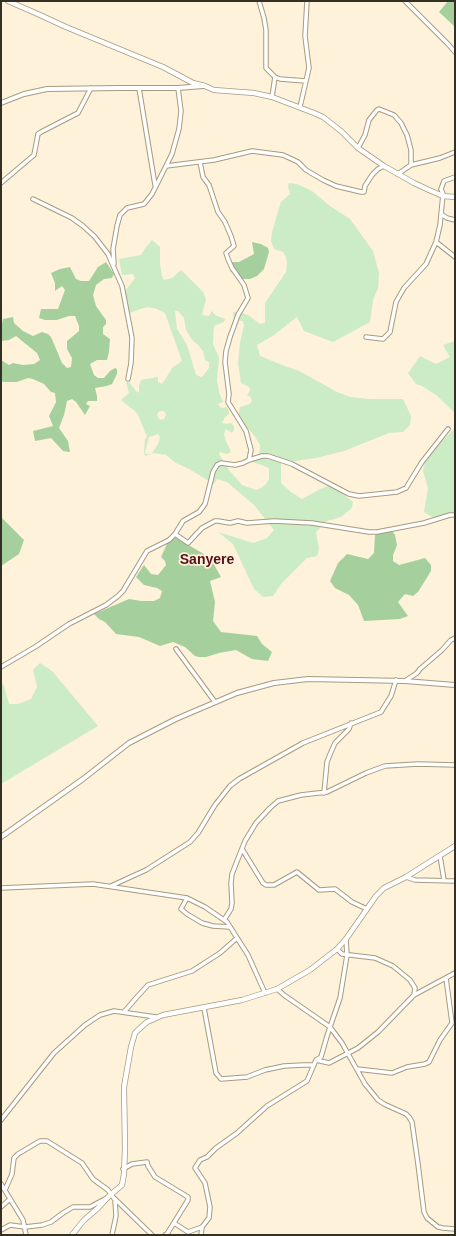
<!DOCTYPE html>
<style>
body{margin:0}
#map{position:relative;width:456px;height:1236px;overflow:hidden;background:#fef2da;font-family:Arial,sans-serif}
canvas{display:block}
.frame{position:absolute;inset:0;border:2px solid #353024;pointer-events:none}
</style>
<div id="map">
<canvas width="456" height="1236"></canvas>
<div class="frame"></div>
</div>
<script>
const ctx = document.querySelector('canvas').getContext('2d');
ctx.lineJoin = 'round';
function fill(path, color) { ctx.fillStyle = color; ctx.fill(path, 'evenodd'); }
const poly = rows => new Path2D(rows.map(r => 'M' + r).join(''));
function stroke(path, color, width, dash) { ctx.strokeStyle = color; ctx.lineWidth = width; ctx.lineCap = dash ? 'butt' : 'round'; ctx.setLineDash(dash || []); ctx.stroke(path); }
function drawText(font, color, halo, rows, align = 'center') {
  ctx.font = font + ' Arial,sans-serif'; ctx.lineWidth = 3.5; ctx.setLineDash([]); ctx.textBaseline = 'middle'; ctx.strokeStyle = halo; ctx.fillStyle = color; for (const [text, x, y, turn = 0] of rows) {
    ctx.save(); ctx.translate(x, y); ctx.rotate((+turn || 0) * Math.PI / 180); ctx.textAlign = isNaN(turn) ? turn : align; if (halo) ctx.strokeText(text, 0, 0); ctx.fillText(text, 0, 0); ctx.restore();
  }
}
const green = poly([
 [289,183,297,184,312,191,330,206,350,219,373,251,379,273,378,288,373,300,370,322,333,342,304,331,297,317,274,335,257,345,260,356,282,365,299,371,337,392,350,397,369,399,403,399,411,416,410,425,403,432,389,433,344,451,316,458,281,463,281,483,291,492,302,499,320,489,331,485,353,502,352,508,341,517,327,521,316,532,319,549,317,556,307,558,281,584,273,596,263,597,254,589,233,544,218,532,253,543,267,538,274,530,254,505,227,482,217,479,214,484,189,469,176,463,166,455,154,453,145,456,144,452,145,439,147,437,139,417,136,412,121,400,129,393,126,382,130,383,136,391,139,393,139,386,141,380,158,377,158,382,162,384,173,367,182,361,165,313,157,309,148,307,140,309,125,315,123,294,135,278,133,274,122,275,119,259,141,255,146,247,152,240,160,247,160,264,162,276,164,280,172,278,181,270,203,292,206,299,202,315,209,316,212,311,215,315,225,319,224,322,214,326,213,344,219,358,217,380,219,392,223,402,218,404,221,408,227,407,229,411,229,414,225,417,222,423,226,424,231,423,234,426,234,430,232,433,226,429,224,433,226,442,228,445,231,452,227,454,220,452,219,454,229,470,242,485,256,490,261,488,266,484,269,479,269,469,267,467,253,462,254,456,259,455,260,450,260,445,254,435,238,418,240,407,250,404,252,400,250,396,247,396,250,390,249,387,241,383,238,363,240,343,244,325,243,321,234,320,233,312,242,313,248,315,260,324,265,323,265,303,286,272,287,264,286,257,283,252,274,249,271,241,272,232,281,202,290,194,288,186],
 [175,311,178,311,184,318,186,330,192,340,197,344,203,351,205,360,209,362,209,368,203,376,201,377,196,375,187,345,177,329],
 [162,411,165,412,166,415,164,419,160,420,157,416,158,412],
 [158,434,160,437,159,442,153,452,151,454,146,454,145,452,149,437],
 [455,341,455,413,436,395,422,386,416,384,408,373,420,356,436,364,450,357,443,345],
 [455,428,455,514,434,518,424,512,428,488,423,471,427,453,439,444],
 [40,663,52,671,98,726,1,784,1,681,4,686,9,704,18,704,31,699,37,687,33,670]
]);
const forest = poly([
 [448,1,455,1,455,27,439,12],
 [252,242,261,244,268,248,269,252,264,269,257,276,250,279,241,279,230,271,230,266,233,262,239,262,254,254],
 [106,262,114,274,112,278,104,279,96,285,93,295,96,306,106,320,106,324,103,327,103,334,110,339,109,352,107,360,97,360,90,364,94,375,98,378,104,378,110,371,115,368,117,369,117,374,112,384,107,386,95,388,97,396,97,401,88,401,86,404,90,406,85,415,76,402,72,399,67,401,64,415,59,428,68,441,70,452,63,451,51,438,35,441,33,431,53,426,49,416,56,402,55,393,51,392,44,384,33,379,28,378,17,382,4,382,1,381,1,360,9,365,13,363,23,365,34,364,40,360,37,353,16,336,9,340,1,341,1,329,3,319,13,317,14,323,23,331,33,336,42,332,48,334,51,337,62,363,67,368,71,367,72,358,67,349,67,341,79,331,79,326,75,316,69,316,57,320,45,320,39,318,41,309,58,309,65,290,62,286,55,291,55,283,51,273,60,269,70,267,76,279,81,281,89,281,98,267],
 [1,517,24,540,19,554,1,566],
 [384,528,390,528,395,535,397,545,393,555,393,561,399,565,425,558,431,565,431,571,418,592,413,596,405,594,398,602,408,616,400,619,364,621,358,605,349,595,335,588,330,581,338,563,347,554,368,559,374,553,375,535],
 [171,535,204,554,212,561,221,577,210,581,215,602,213,621,221,632,257,636,262,644,272,652,268,661,252,659,236,650,219,653,206,657,199,657,195,656,185,647,173,642,160,646,139,637,116,634,105,622,99,619,94,614,129,599,141,601,154,601,160,598,162,591,157,588,144,585,136,577,144,565,151,574,158,575,166,565,165,561,161,557]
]);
const minor = poly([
 [259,1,264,18,266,30,266,68,275,77,280,79,306,81],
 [405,1,448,44,455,52],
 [139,88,155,185],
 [272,97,275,77],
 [300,107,309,68,305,36,307,1],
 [358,148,365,135,369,120,377,110,379,109,394,115,401,123,407,135,411,150,411,165],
 [166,166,214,160,252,151,283,155,298,162,306,170,323,180,336,186,361,192,364,192,365,186,372,175,378,169,384,166],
 [398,174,411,165,440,158,455,152],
 [1,183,34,155,38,134,41,132,78,113,91,88],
 [33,199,72,218,83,226,95,237,108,254,122,286,132,338,131,363,128,379],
 [441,214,447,218,455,220],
 [436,242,455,257],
 [114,264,113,249,117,226,120,215,127,208,144,204,152,194,172,154,179,129,181,111,178,88],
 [366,337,383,339,390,332,396,302,404,288,426,264,436,242,440,225,443,194,441,189,444,181,455,177],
 [249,460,262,456,268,456,292,464,349,494,359,496,397,492,406,488,422,462,448,429],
 [175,534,188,543,202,528,215,521,218,521,230,523,238,521,247,523,274,521,312,523,369,532,377,532,424,523,450,515,455,515],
 [176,649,215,702],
 [1,667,35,647,69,624,106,605,118,596,123,591,147,551,169,540,175,534,183,521,199,512,205,504,213,472,217,465,221,463,235,465,243,463,249,460,251,450,246,431,228,402,229,394,225,362,226,351,230,337,238,315,248,298,244,285,232,268,228,259,226,253,234,246,231,236,225,222,218,212,209,185,203,177,200,162],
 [405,681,417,673,420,669,442,650,451,640,455,638],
 [324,793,327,762,331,752,335,743,349,729,351,723],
 [242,849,263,883,266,885,274,885,297,872,319,890,335,889,352,902,367,909],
 [440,856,444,880],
 [406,877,415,880,455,881],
 [111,886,146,870,190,842,198,833,215,805,230,786,239,779,303,743,381,712,391,696,396,680],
 [1,888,93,884,187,898,205,907,227,922,248,955,265,993],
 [187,898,181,909,187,914,202,923,213,926,230,927],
 [224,920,231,909,232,903,231,883,232,874,245,841,256,823,270,808,278,801,301,795,327,792,366,773,385,766,418,764,455,765],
 [337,949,342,954,375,958,393,966,410,980,415,988,414,995],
 [277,989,284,995,330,1027,342,1043,365,1084,378,1100,384,1104,406,1114,409,1117,412,1122,418,1164,424,1212,427,1218,438,1227,443,1228,455,1229],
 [204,1008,216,1073,221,1079,247,1077,265,1070,284,1066,303,1065,314,1065],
 [124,1012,137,997,148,985,192,971,220,953,237,938],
 [316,1060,329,1063,358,1048,378,1032,414,995,455,973],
 [357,1069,392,1073,407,1067,425,1064,429,1062,440,1040,452,1023,446,978],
 [1,1120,54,1053,85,1025,100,1015,114,1011,156,1017],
 [123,1169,132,1164,147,1162,148,1166,155,1177,188,1197,188,1200,167,1234,165,1235],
 [1,1184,23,1220,26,1235],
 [5,1190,12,1174,14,1158,18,1154,40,1141,47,1141,82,1163,93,1179,108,1190,115,1200,116,1216,112,1235],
 [114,1198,152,1235],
 [1,1207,10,1199],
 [174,1223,188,1232,202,1227],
 [1,1230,10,1225,25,1227,42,1225,51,1222,63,1213,73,1207,90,1207,107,1198],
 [201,1235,202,1227,209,1218,210,1207,205,1183,195,1168,200,1160,207,1157,216,1148,237,1133,267,1106,307,1081,316,1060,321,1057,327,1036,340,998,347,955,346,939]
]);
const tertiary = poly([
 [1,103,24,94,47,89,118,88,178,88,203,86],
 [1,837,83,779,129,743,176,719,237,693,274,683,308,679,405,681,455,685]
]);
const secondary = poly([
 [8,1,40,15,66,27,163,67,193,83,205,86,214,90,254,93,272,97,314,113,323,117,341,131,358,148,384,166,414,183,429,190,443,196,455,197],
 [72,1235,84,1220,98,1208,109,1196,122,1185,124,1174,125,1148,124,1087,131,1047,135,1033,138,1030,147,1022,163,1015,242,1000,277,989,310,970,337,949,346,939,376,896,384,888,406,877,455,846]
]);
const quarterNames = [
 ["Sanyere",207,560]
];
fill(green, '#cbecc4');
fill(forest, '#a5d09d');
stroke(minor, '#a89a7e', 5.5);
stroke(tertiary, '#a89a7e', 6);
stroke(secondary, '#a89a7e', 6);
stroke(minor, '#fff', 3.5);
stroke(tertiary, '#fff', 4);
stroke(secondary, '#fff', 4.5);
drawText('bold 14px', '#540f17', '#fef2da', quarterNames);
</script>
